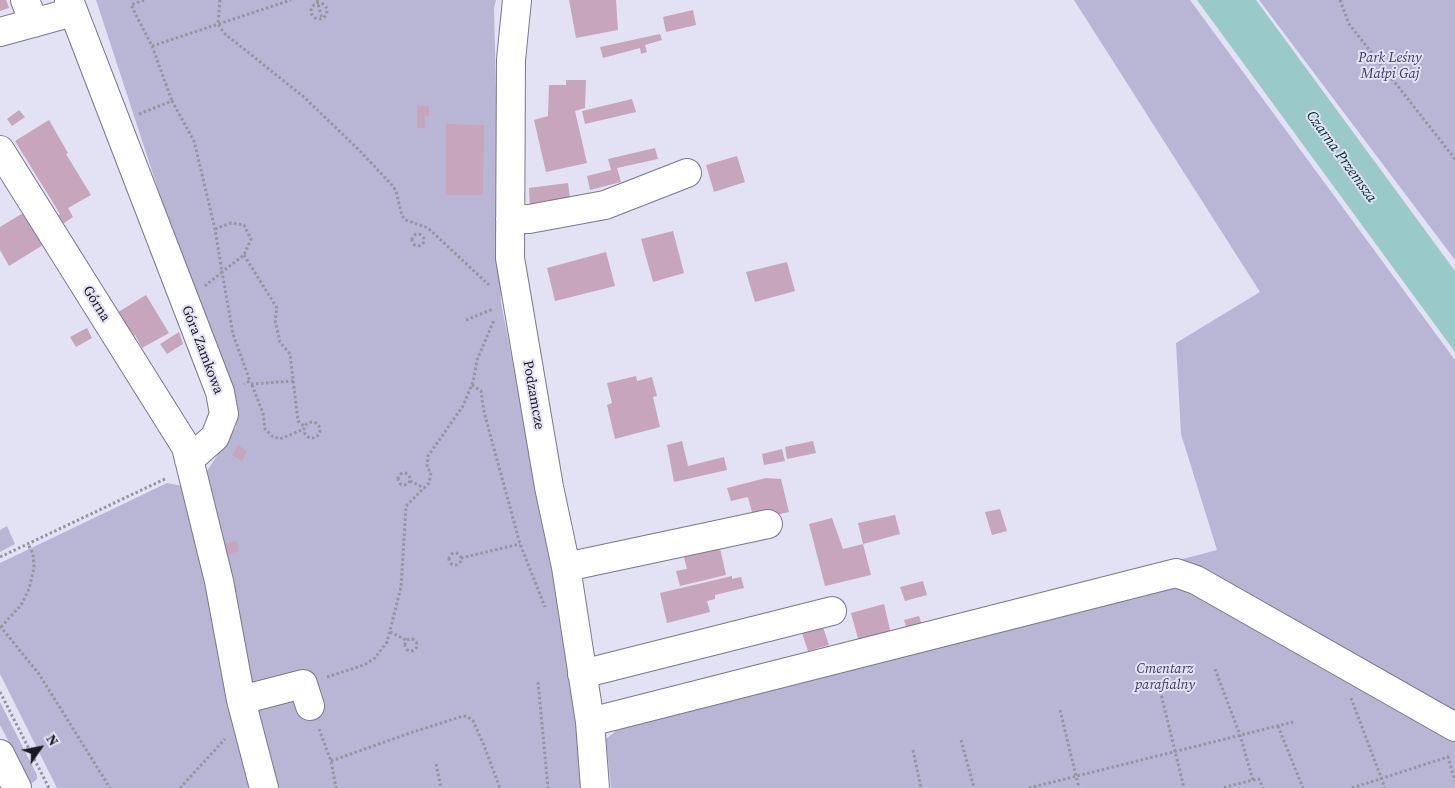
<!DOCTYPE html>
<meta charset="utf-8">
<style>
body{margin:0}
#map{position:relative;width:1455px;height:788px;overflow:hidden;background:#e3e1f4;font-family:"Source Serif 4",serif}
canvas{display:block}
.north{position:absolute;left:15px;top:723px;width:50px;height:50px;-webkit-text-stroke:4px #e3e1f4;paint-order:stroke;rotate:57deg;font-size:14px;font-weight:700;line-height:20px;text-align:center;color:#1b1a21}
.north::after{content:'';display:block;margin:auto;width:18px;height:22px;background:#1b1a21;clip-path:polygon(50% 0,100% 100%,50% 72%,0 100%)}
</style>
<div id="map">
<canvas width="1455" height="788"></canvas>
<div class="north">N</div>
</div>
<script>
const ctx = document.querySelector('canvas').getContext('2d');
ctx.lineJoin = 'round';
function fill(path, color) { ctx.fillStyle = color; ctx.fill(path, 'evenodd'); }
const poly = rows => new Path2D(rows.map(r => 'M' + r).join(''));
function stroke(path, color, width, dash) { ctx.strokeStyle = color; ctx.lineWidth = width; ctx.lineCap = dash ? 'butt' : 'round'; ctx.setLineDash(dash || []); ctx.stroke(path); }
function drawText(font, color, halo, rows, align = 'center') {
  ctx.font = font + ' "Source Serif 4",serif'; ctx.lineWidth = 4; ctx.setLineDash([]); ctx.textBaseline = 'middle'; ctx.strokeStyle = halo; ctx.fillStyle = color; for (const [text, x, y, turn = 0] of rows) {
    ctx.save(); ctx.translate(x, y); ctx.rotate((+turn || 0) * Math.PI / 180); ctx.textAlign = isNaN(turn) ? turn : align; if (halo) ctx.strokeText(text, 0, 0); ctx.fillText(text, 0, 0); ctx.restore();
  }
}
const green = poly([
 [96,0,496,0,494,8,501,302,569,657,583,788,270,788,205,474,236,427],
 [1074,0,1190,0,1455,360,1455,788,611,788,606,739,623,725,620,706,1217,550,1181,434,1176,343,1260,292],
 [1259,0,1455,0,1455,260],
 [167,483,182,486,255,788,57,788,0,674,0,563],
 [7,526,15,544,0,552,0,530],
 [0,702,37,775,37,779,31,784,0,725]
]);
const water = poly([
 [1197,0,1256,0,1455,271,1455,352]
]);
const building = poly([
 [0,0,6,0,9,8,0,11],
 [569,0,616,0,618,30,576,38],
 [693,10,696,25,666,32,663,17],
 [660,34,662,40,645,45,647,52,641,54,640,48,603,58,600,47],
 [566,80,586,80,585,108,575,111,587,163,546,172,534,120,548,116,549,85,566,85],
 [632,99,636,112,585,124,582,111],
 [417,106,429,106,429,117,425,116,425,128,417,128],
 [19,110,25,117,12,126,7,119],
 [49,120,68,153,66,154,91,195,68,208,73,217,61,225,55,217,60,214,15,141],
 [446,124,484,125,483,195,446,195],
 [655,148,658,159,617,168,621,182,590,190,587,176,611,170,608,159],
 [737,156,745,182,714,192,706,165],
 [568,183,571,206,530,209,529,188],
 [23,213,43,245,9,266,0,250,0,227],
 [673,231,684,273,653,282,641,239],
 [606,252,615,286,555,301,547,268],
 [787,262,795,291,755,302,746,272],
 [146,295,169,333,142,348,135,335,130,338,115,314],
 [87,328,92,338,76,347,70,337],
 [179,332,183,344,167,354,160,344],
 [636,376,637,381,652,377,657,396,653,397,660,427,615,439,607,405,612,403,607,383],
 [682,441,688,466,724,457,727,470,674,482,667,445],
 [813,441,816,453,787,459,785,447],
 [238,445,247,451,242,461,232,455],
 [782,449,785,461,764,465,762,454],
 [766,478,781,479,789,512,754,520,748,497,731,501,727,488],
 [1000,509,1007,531,992,535,985,512],
 [895,515,900,534,863,544,858,523],
 [832,518,843,549,863,544,871,575,825,586,809,524],
 [237,541,239,551,226,555,223,544],
 [719,544,726,575,680,586,676,571,687,569,683,553],
 [732,576,732,579,741,577,744,588,715,595,715,599,707,601,710,612,667,623,660,593],
 [923,581,927,595,905,601,900,587],
 [884,604,891,634,859,642,851,613],
 [919,616,922,625,907,629,904,620],
 [822,624,829,645,808,651,801,630]
]);
const path = poly([
 [144,0,131,5,152,46,172,101],
 [220,0,218,24,224,33,305,98,360,151,391,184,396,191,402,216,406,220,428,228,489,285],
 [317,0,322,18],
 [1340,0,1349,24,1455,159],
 '311 11a8 8 0 1 1 16 0a8 8 0 1 1-16 0Z',
 [152,46,291,0],
 [139,114,172,101,194,141,215,229,222,272,205,286],
 [215,229,231,223,244,225,251,239,244,255,222,272,233,334,250,381,244,384],
 '412 240a6 6 0 1 1 12 0a6 6 0 1 1-12 0Z',
 [244,255,277,308,275,320,280,342,290,354,298,421,305,427],
 [466,320,493,309],
 [251,384,294,381],
 [252,385,263,413,265,429,272,436,280,439,304,429],
 [472,385,481,391,484,412,520,544,545,607],
 '304 430a8 8 0 1 1 16 0a8 8 0 1 1-16 0Z',
 '398 479a6 6 0 1 1 12 0a6 6 0 1 1-12 0Z',
 [410,481,424,488],
 '449 559a6 6 0 1 1 12 0a6 6 0 1 1-12 0Z',
 [0,557,167,478],
 [461,558,520,544],
 [0,626,39,674,110,788],
 [1,627,21,605,29,589,34,568,33,554,28,544],
 [390,632,406,640],
 '405 645a6 6 0 1 1 12 0a6 6 0 1 1-12 0Z',
 [1215,669,1240,735,1253,780,1222,788],
 [327,677,364,665,375,658,387,642,401,587,406,506,429,483,431,473,427,467,428,456,463,406,473,382,477,360,494,320],
 [538,682,548,788],
 [1159,686,1184,788],
 [0,692,49,788],
 [1351,698,1385,788],
 [1060,710,1079,788],
 [1278,726,1303,788],
 [319,729,331,761,336,788],
 [961,740,974,788],
 [913,750,921,788],
 [331,761,407,734,463,716,468,717,473,721,483,743,500,788],
 [436,764,441,788],
 [1253,780,1259,779,1263,788],
 [180,788,225,739],
 [1029,788,1293,722],
 [1352,788,1448,757,1455,781]
]);
const minor = poly([
 [25,0,34,23],
 [69,0,220,392,224,414,215,437,189,460],
 [517,0,511,60,510,258,549,487,566,567,590,722,595,788],
 [0,32,73,12],
 [0,150,186,447,219,581,241,700,264,788],
 [510,219,529,219,605,205,687,173],
 [566,567,768,524],
 [582,674,832,611],
 [241,700,303,684,310,706],
 [590,722,1176,573,1196,580,1455,727]
]);
const major = poly([
 [0,754,17,788]
]);
const parkNames = [
 ["Park Leśny",1390,58],
 ["Małpi Gaj",1390,74],
 ["Cmentarz",1165,669],
 ["parafialny",1165,685]
];
const streetNames = [
 ["Górna",96,304,58],
 ["Góra Zamkowa",202,350,69],
 ["Podzamcze",533,395,80]
];
const waterNames = [
 ["Czarna Przemsza",1341,157,54]
];
fill(green, '#b9b6d5');
fill(water, '#99c9c9');
fill(building, '#c7a5bd');
stroke(minor, '#7a788a', 30);
stroke(major, '#7a788a', 30);
stroke(path, '#9694a3', 3, [2.5, 2.5]);
stroke(minor, '#fff', 28);
stroke(major, '#fff', 28);
drawText('italic 14px', '#413868', '#e3e1f4', parkNames);
drawText('14px', '#1b1a21', '#e3e1f4', streetNames);
drawText('italic 15px', '#003131', '#e3e1f4', waterNames);
</script>
